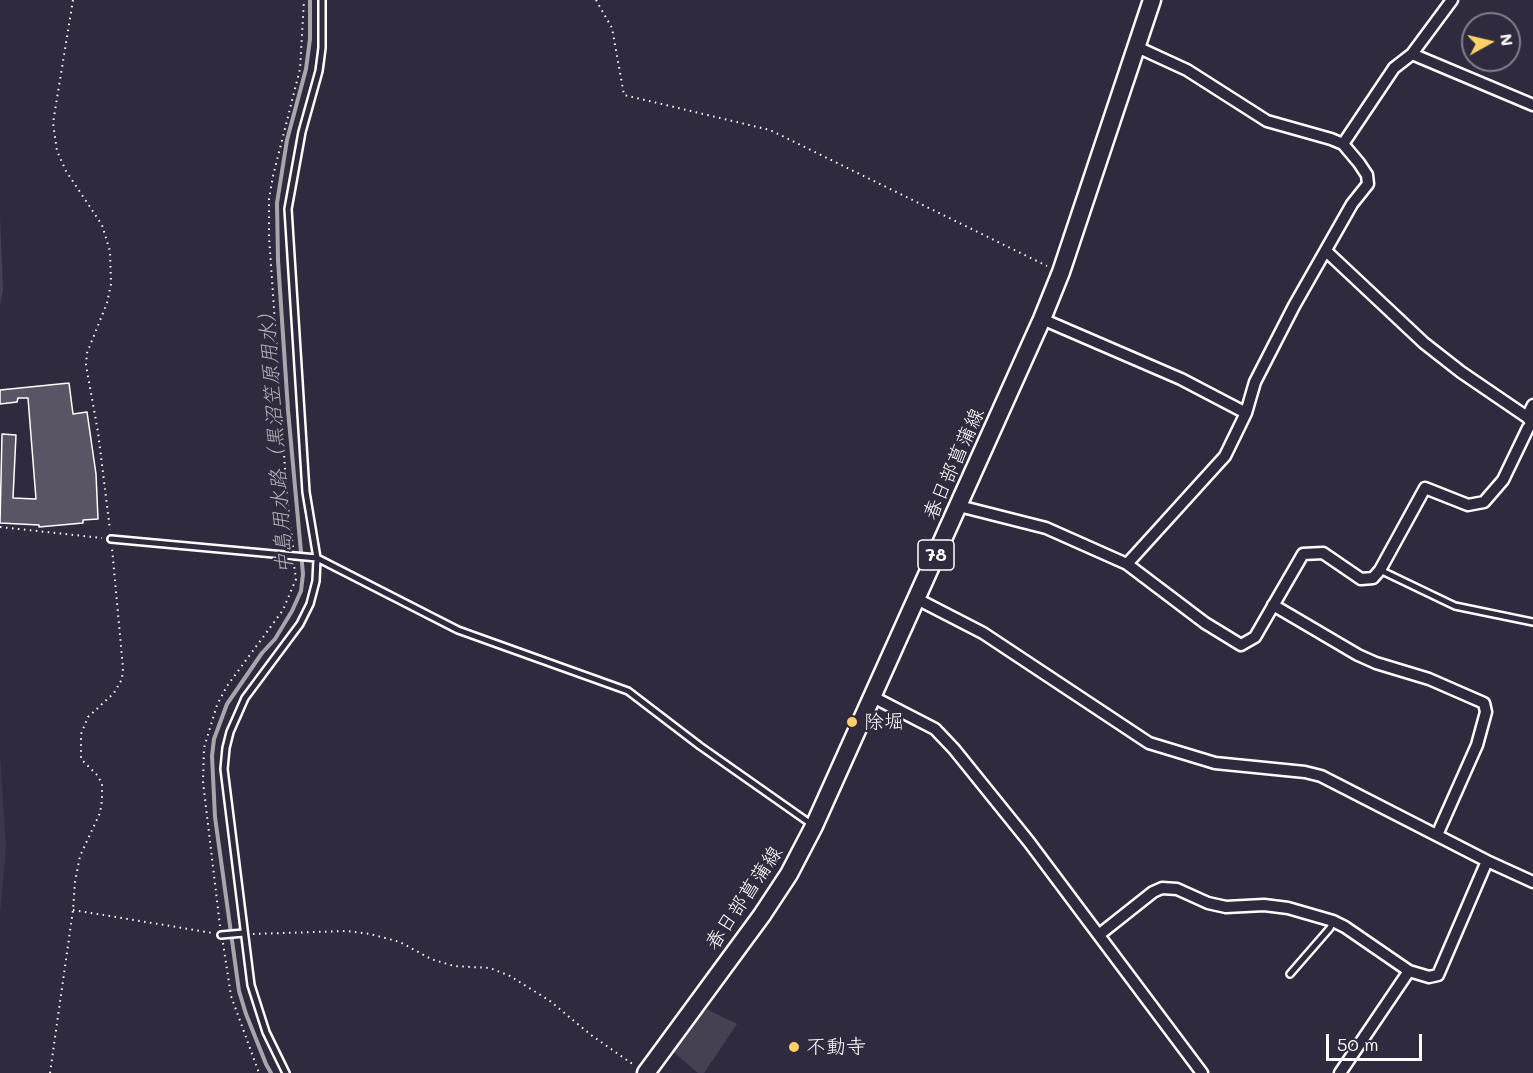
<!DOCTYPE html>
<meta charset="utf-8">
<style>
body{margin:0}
#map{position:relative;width:1533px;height:1073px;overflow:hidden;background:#2f2a3d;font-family:Mali,sans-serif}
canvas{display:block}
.north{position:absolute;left:1461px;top:12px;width:60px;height:60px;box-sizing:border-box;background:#2f2a3d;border:2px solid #827f8b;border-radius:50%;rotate:82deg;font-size:16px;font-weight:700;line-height:24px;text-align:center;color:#fff}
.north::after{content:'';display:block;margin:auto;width:21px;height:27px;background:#ffd166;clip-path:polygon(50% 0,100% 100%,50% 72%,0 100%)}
.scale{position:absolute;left:1326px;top:1034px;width:96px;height:27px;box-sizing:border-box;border:3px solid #fff;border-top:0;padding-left:8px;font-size:18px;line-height:21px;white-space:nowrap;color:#fff;-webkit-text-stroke:4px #2f2a3d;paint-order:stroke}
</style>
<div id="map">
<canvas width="1533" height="1073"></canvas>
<div class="north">N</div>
<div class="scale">50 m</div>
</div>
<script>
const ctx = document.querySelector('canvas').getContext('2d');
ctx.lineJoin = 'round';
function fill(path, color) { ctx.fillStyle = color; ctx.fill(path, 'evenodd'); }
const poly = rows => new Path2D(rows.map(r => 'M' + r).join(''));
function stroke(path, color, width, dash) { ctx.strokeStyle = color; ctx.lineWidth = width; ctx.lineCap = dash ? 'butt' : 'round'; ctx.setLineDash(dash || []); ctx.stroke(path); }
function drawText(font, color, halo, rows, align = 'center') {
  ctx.font = font + ' Mali,"Klee One",sans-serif'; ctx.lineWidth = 4.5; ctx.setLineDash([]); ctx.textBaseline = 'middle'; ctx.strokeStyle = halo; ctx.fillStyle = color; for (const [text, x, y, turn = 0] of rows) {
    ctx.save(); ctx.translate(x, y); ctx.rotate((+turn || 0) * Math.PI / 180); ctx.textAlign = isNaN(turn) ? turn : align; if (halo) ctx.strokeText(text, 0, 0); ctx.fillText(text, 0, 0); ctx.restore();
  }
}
const built = poly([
 [0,755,6,847,0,914]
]);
const green = poly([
 [0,216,3,290,0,305],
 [702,1007,737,1024,704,1073,698,1073,670,1049]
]);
const stream = poly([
 [271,1073,266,1064,246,1014,239,991,215,817,212,756,214,739,227,704,262,653,275,639,292,611,301,591,303,574,288,410,278,260,277,203,287,140,306,69,310,39,310,0]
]);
const building = poly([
 [69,383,73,414,87,412,96,474,98,519,83,520,83,523,39,527,39,525,0,523,2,434,16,435,13,498,36,499,28,398,18,398,17,402,0,404,0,390,69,383]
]);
const path = poly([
 [73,0,53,123,57,151,66,171,102,225,110,251,111,284,107,303,87,353,86,365,98,432,110,530],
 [596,0,612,28,624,95,770,130,1047,266],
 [0,527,102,538],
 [293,547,287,498,269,236,269,199,273,176,300,69,304,0],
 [73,910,213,933],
 [220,926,203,782,204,748,217,705,227,686,283,610,296,579,294,565],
 [253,934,346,931,370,934,400,942,431,959,454,966,490,968,510,976,550,1001,591,1035,634,1065],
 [223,943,231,996,259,1073],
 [50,1073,73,910,75,882,80,856,100,813,102,800,102,784,98,776,81,759,81,734,88,717,114,693,122,679,123,668,112,548]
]);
const service = poly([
 [111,539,317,558,458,630,628,691,700,746,811,824],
 [1380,570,1455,606,1533,622],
 [221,935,244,933],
 [1290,974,1330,928,1333,921],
 [286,1073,266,1032,251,985,224,769,226,748,230,732,245,698,300,624,310,604,316,581,317,558,306,492,288,209,302,132,319,71,322,48,322,0]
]);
const minor = poly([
 [1412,54,1533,105],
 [1343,144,1394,68,1412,54,1452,0],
 [1326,251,1424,343,1461,372,1527,417,1533,425],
 [1042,319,1181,379,1246,413],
 [1527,417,1533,405],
 [959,506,1046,528,1127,564,1225,456,1246,413,1255,382,1294,306,1352,204,1368,184,1367,175,1359,163,1343,144,1331,139,1267,121,1187,70,1137,47],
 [1127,564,1205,623,1241,645,1255,637,1303,554,1323,553,1361,579,1373,578,1380,570,1425,488,1468,505,1484,502,1503,480,1528,428,1532,424],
 [917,599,983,633,1149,743,1215,763,1305,772,1321,776,1487,861,1533,882],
 [1273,605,1358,655,1376,663,1429,679,1484,703,1486,712,1477,745,1437,835],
 [873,697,935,729,954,749,1029,842,1202,1073],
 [1100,934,1153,892,1162,888,1177,889,1208,903,1226,907,1264,905,1288,908,1333,921,1345,927,1409,971],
 [1340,1073,1409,971,1429,977,1438,975,1487,861]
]);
const primary = poly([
 [646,1073,762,915,789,874,814,826,1042,319,1061,272,1152,0]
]);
const markers = [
 [852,722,6,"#ffd166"],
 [794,1047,6,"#ffd166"]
];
const shields = [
 [936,555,36]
];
const shieldNames = [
 ["78",936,555]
];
const streetNames = [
 ["春日部菖蒲線",954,464,-66],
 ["春日部菖蒲線",744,898,-56]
];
const poiNames = [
 ["除堀",864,722],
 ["不動寺",806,1047]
];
const waterNames = [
 ["中島用水路（黒沼笠原用水）",276,438,-94]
];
fill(built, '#3c3749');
fill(green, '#464152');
stroke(stream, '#a7a6ad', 4);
fill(building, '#595564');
stroke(building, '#fff', 1.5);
stroke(service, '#fff', 10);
stroke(minor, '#fff', 15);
stroke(primary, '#fff', 21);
stroke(path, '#fff', 2, [1.5, 4.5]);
stroke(service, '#2f2a3d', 5);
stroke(minor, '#2f2a3d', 10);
stroke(primary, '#2f2a3d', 16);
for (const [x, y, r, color] of markers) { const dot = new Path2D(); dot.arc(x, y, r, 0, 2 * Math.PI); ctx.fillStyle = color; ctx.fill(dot); stroke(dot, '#2f2a3d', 2); }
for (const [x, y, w] of shields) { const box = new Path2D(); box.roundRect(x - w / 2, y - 15, w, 30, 4.5); ctx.fillStyle = '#2f2a3d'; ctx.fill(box); stroke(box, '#fff', 1.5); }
drawText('bold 18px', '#fff', null, shieldNames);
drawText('20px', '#fff', '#2f2a3d', streetNames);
drawText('20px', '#fff', '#2f2a3d', poiNames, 'left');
drawText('italic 21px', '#b6b4bb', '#2f2a3d', waterNames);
</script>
